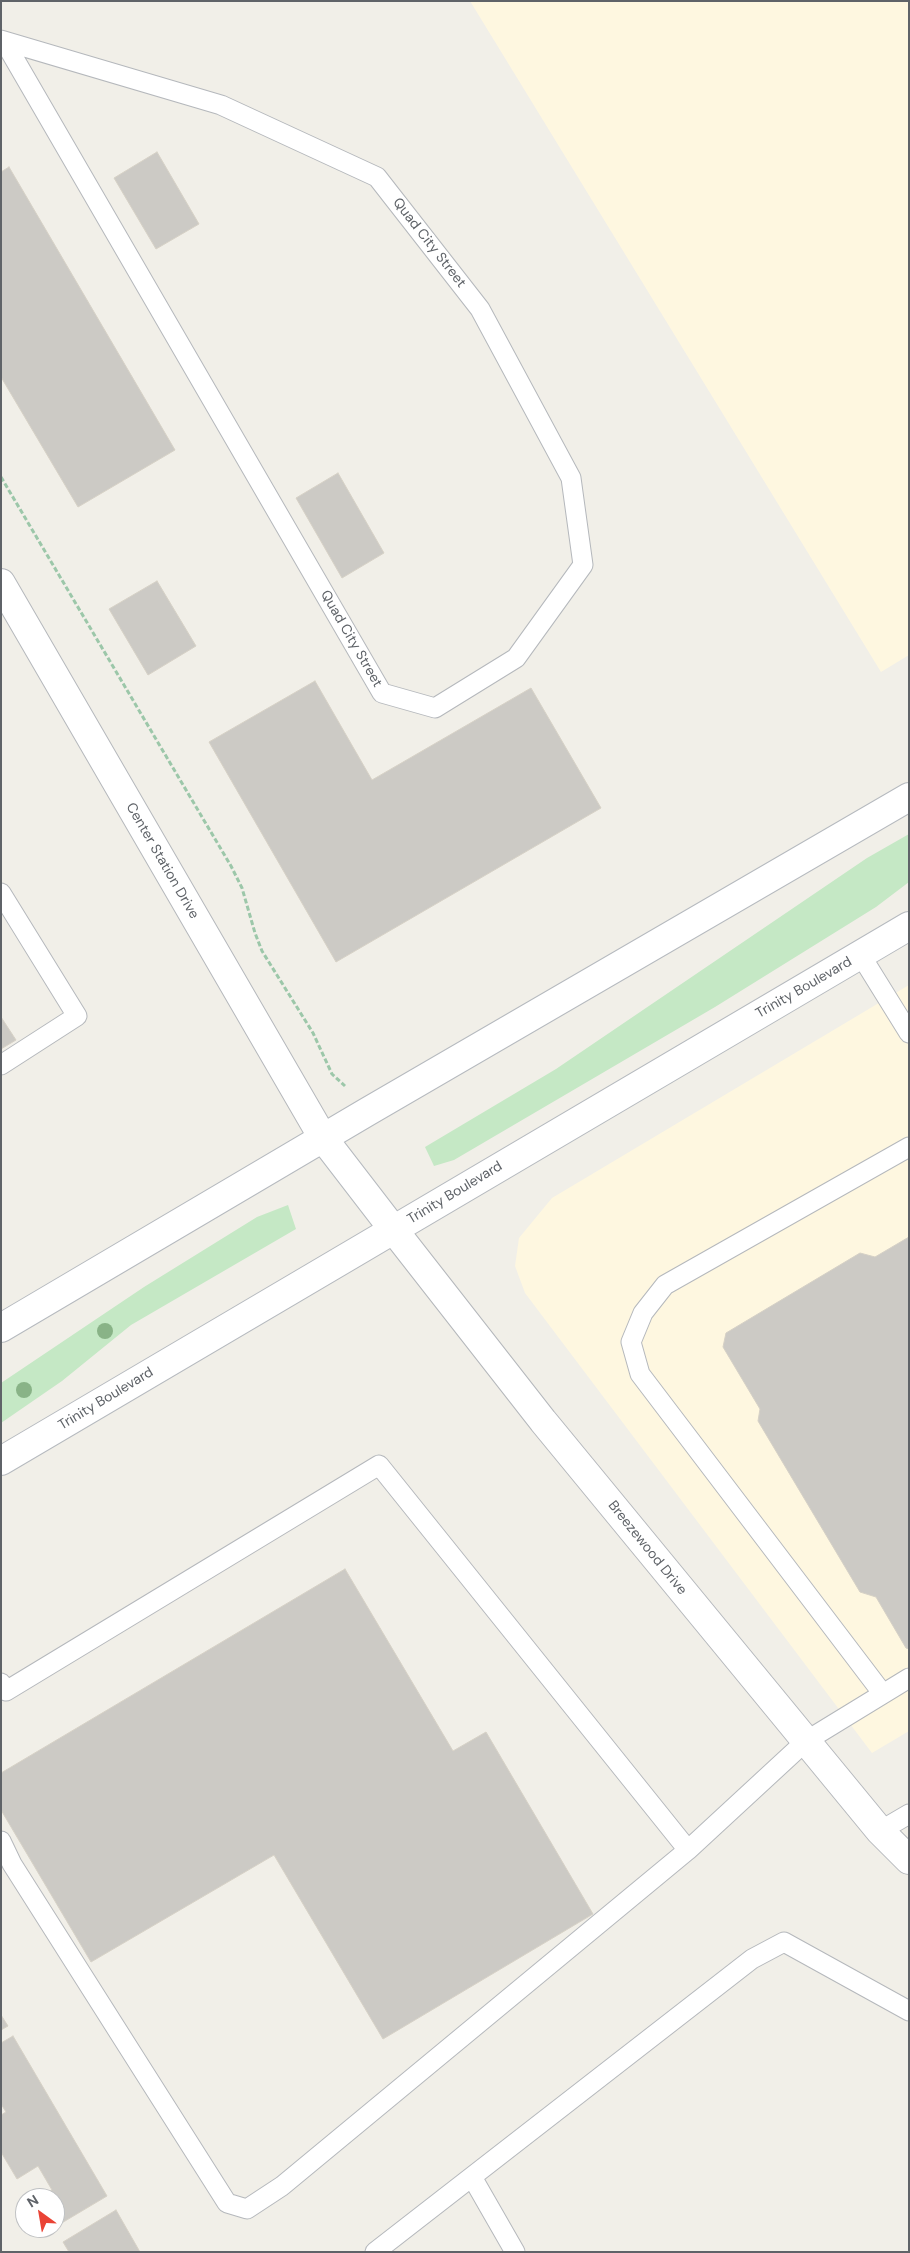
<!DOCTYPE html>
<style>
body{margin:0}
#map{position:relative;width:910px;height:2253px;overflow:hidden;background:#f1efe8;font-family:"DM Sans",sans-serif}
canvas{display:block}
.frame{position:absolute;inset:0;border:2px solid #5f6368;pointer-events:none}
.north{position:absolute;left:15px;top:2188px;width:50px;height:50px;box-sizing:border-box;background:#fff;border:1px solid #bfc1c3;border-radius:50%;rotate:328deg;font-size:14px;font-weight:700;line-height:20px;text-align:center;color:#5f6368}
.north::after{content:'';display:block;margin:auto;width:18px;height:22px;background:#ea4335;clip-path:polygon(50% 0,100% 100%,50% 72%,0 100%)}
</style>
<div id="map">
<canvas width="910" height="2253"></canvas>
<div class="frame"></div>
<div class="north">N</div>
</div>
<script>
const ctx = document.querySelector('canvas').getContext('2d');
ctx.lineJoin = 'round';
function fill(path, color) { ctx.fillStyle = color; ctx.fill(path, 'evenodd'); }
const poly = rows => new Path2D(rows.map(r => 'M' + r).join(''));
function stroke(path, color, width, dash) { ctx.strokeStyle = color; ctx.lineWidth = width; ctx.lineCap = dash ? 'butt' : 'round'; ctx.setLineDash(dash || []); ctx.stroke(path); }
function drawText(font, color, halo, rows, align = 'center') {
  ctx.font = font + ' "DM Sans",sans-serif'; ctx.lineWidth = 5; ctx.setLineDash([]); ctx.textBaseline = 'middle'; ctx.strokeStyle = halo; ctx.fillStyle = color; for (const [text, x, y, turn = 0] of rows) {
    ctx.save(); ctx.translate(x, y); ctx.rotate((+turn || 0) * Math.PI / 180); ctx.textAlign = isNaN(turn) ? turn : align; if (halo) ctx.strokeText(text, 0, 0); ctx.fillText(text, 0, 0); ctx.restore();
  }
}
const commercial = poly([
 [470,1,909,1,909,655,881,672],
 [909,985,909,1731,872,1753,525,1293,515,1266,519,1238,552,1198]
]);
const green = poly([
 [909,834,909,882,876,907,715,1007,454,1160,434,1166,425,1147,556,1069,867,858],
 [288,1205,296,1229,131,1325,62,1381,1,1423,1,1383,144,1287,257,1217]
]);
const building = poly([
 [157,152,199,224,156,249,114,178,157,152],
 [9,167,175,450,78,507,1,377,1,172,9,167],
 [338,473,384,553,342,578,296,498,338,473],
 [157,581,196,646,148,675,109,609,157,581],
 [315,681,372,780,531,688,601,808,336,962,209,742,315,681],
 [1,1017,16,1040,1,1049,1,1017],
 [909,1237,909,1649,906,1648,876,1597,860,1592,758,1421,760,1409,723,1347,726,1333,860,1253,875,1257,909,1237],
 [345,1569,453,1751,486,1732,593,1914,383,2039,274,1855,91,1962,1,1810,1,1773,345,1569],
 [1,2015,8,2026,1,2030,1,2015],
 [13,2036,107,2196,55,2227,55,2198,39,2198,52,2190,38,2166,17,2179,1,2152,1,2115,6,2112,1,2104,1,2043,13,2036],
 [116,2210,140,2252,69,2252,63,2242,116,2210]
]);
const path = poly([
 [1,477,231,866,242,888,255,933,262,951,313,1033,332,1074,345,1086]
]);
const lane = poly([
 [1,40,221,105,377,177,480,309,571,478,583,565,516,658,435,708,382,693,4,41],
 [1,893,77,1016,1,1065],
 [860,954,909,1033],
 [1,1683,6,1691,379,1465,688,1850,806,1741,909,1678],
 [883,1694,640,1374,631,1342,643,1313,665,1285,909,1147],
 [880,1831,909,1814],
 [1,1841,12,1864,227,2203,247,2209,282,2186,688,1850],
 [472,2177,515,2252],
 [375,2252,752,1959,784,1942,909,2011]
]);
const street = poly([
 [1,583,323,1138],
 [393,1229,543,1421,880,1831,909,1860]
]);
const secondary = poly([
 [323,1138,393,1229],
 [1,1328,367,1112,909,797],
 [1,1461,909,926]
]);
const trees = [
 [105,1331],
 [24,1390]
];
const streetNames = [
 ["Quad City Street",429,243,52],
 ["Quad City Street",351,639,60],
 ["Center Station Drive",162,861,60],
 ["Trinity Boulevard",804,988,-30],
 ["Trinity Boulevard",455,1193,-31],
 ["Trinity Boulevard",106,1399,-31],
 ["Breezewood Drive",647,1548,51]
];
fill(commercial, '#fef7e0');
fill(green, '#c5e8c5');
fill(building, '#cccac5');
stroke(building, '#d6d1c6', 1);
stroke(lane, '#b5b8bc', 21);
stroke(street, '#b5b8bc', 30);
stroke(secondary, '#b6babf', 30);
stroke(path, '#9cc7a9', 3, [5, 2.5]);
stroke(lane, '#fff', 19);
stroke(street, '#fff', 28);
stroke(secondary, '#fff', 28);
ctx.fillStyle = '#89b387';
for (const [x, y] of trees) { ctx.beginPath(); ctx.arc(x, y, 8, 0, 2 * Math.PI); ctx.fill(); }
drawText('14px', '#5f6368', '#fff', streetNames);
</script>
